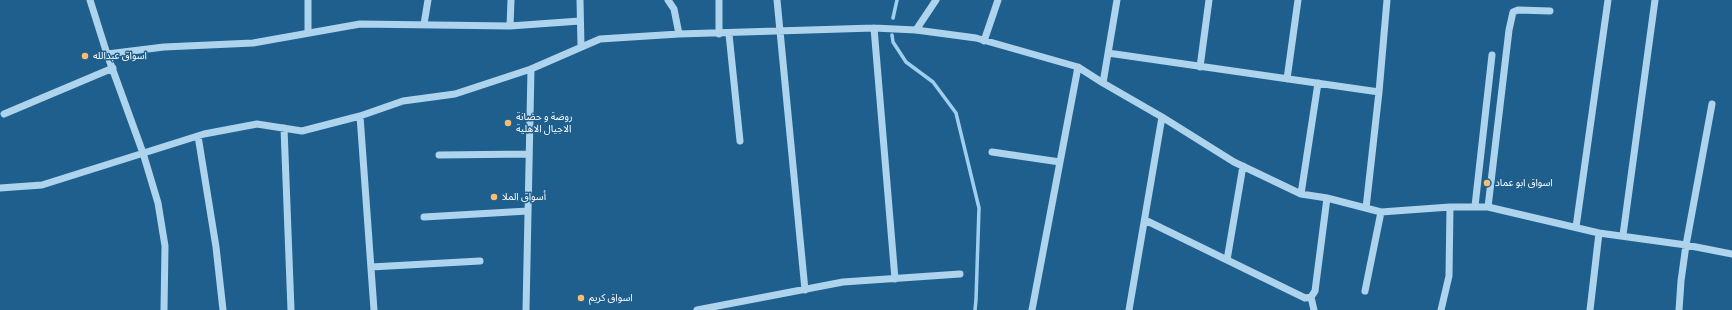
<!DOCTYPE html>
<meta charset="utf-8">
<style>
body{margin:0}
canvas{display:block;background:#1e5f8e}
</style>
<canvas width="1732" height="310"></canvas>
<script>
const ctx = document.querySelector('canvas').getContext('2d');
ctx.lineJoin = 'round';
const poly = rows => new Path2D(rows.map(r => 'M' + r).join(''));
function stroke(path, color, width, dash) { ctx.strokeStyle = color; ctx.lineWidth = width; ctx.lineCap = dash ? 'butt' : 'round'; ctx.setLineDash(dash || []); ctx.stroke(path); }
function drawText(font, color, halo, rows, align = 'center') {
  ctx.font = font + ' Signika,"Noto Sans Arabic",sans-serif'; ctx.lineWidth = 3; ctx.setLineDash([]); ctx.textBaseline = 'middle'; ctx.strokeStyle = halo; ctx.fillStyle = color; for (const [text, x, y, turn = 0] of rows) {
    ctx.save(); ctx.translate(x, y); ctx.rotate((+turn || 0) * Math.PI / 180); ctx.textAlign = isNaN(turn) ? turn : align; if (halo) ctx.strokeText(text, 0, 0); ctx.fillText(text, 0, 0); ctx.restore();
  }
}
const stream = poly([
 [893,18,897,0],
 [892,35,893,42,906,62,933,82,956,113,979,208,976,300,975,310]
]);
const minor = poly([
 [90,0,107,54,143,153,158,203,165,246,164,310],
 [580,0,581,46],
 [668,0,674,9,679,34],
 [777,0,805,290],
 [424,24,428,0],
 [510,26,511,0],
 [874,28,895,279],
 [916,30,936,0],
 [308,33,308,0],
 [719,34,719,0],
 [729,34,740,141],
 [984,41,998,0],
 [1108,53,1379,92],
 [107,54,164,47,253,43,360,24,510,26,580,21],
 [1200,67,1209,0],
 [1287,79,1298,0],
 [1103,83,1117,0],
 [4,114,113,68],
 [360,116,374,310],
 [284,128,291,310],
 [198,136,216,247,223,310],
 [992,152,1060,162],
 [439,155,529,154],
 [0,188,42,185,204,134,257,124,302,131,360,116,403,101,455,94,531,69,600,39,679,34,874,28,916,30,976,38,1078,67,1103,83,1162,117,1234,162,1301,194,1327,198,1381,212,1450,207,1488,207,1599,233,1686,245,1732,254],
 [1301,194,1318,83],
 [1475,206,1492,55],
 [1488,207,1509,30,1513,12,1518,10,1550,11],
 [1366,208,1379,92,1387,0],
 [424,217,528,211],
 [1145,220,1305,298,1311,297,1315,291,1327,198],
 [1576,227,1608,0],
 [1623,235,1655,0],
 [1227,260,1243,166],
 [371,267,480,261],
 [1365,291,1381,212],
 [1311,297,1314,310],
 [526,310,531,69],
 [697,310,843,282,960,274],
 [1032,310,1078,67],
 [1129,310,1162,117],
 [1441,310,1449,276,1450,207],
 [1590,310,1599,233],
 [1679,310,1681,281,1686,245,1712,104]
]);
const markers = [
 [85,56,4,"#fbbe6c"],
 [508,123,4,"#fbbe6c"],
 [1487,183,4,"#fbbe6c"],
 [494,197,4,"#fbbe6c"],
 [581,298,4,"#fbbe6c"]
];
const poiNames = [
 ["اسواق عبدالله",93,56],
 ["روضة و حضانة",516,117],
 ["الاجيال الاهلية",516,129],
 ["اسواق ابو عماد",1495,183],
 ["أسواق الملا",502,197],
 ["اسواق كريم",589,298]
];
stroke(stream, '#a0cfee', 3.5);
stroke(minor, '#add3ed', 7);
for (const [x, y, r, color] of markers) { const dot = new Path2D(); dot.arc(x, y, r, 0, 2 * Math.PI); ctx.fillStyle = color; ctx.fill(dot); stroke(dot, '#1e5f8e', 1.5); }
drawText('10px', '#fff', '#1e5f8e', poiNames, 'left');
</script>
